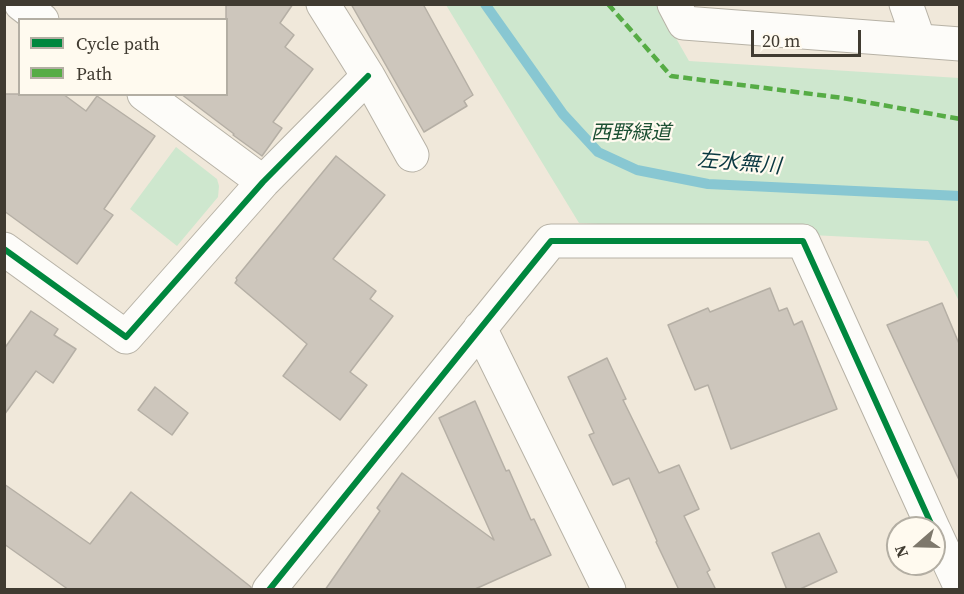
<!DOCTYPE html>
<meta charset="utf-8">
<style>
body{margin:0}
#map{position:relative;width:964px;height:594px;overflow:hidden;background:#f0e8da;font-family:"Source Serif 4",serif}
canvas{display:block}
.frame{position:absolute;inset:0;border:6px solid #403b31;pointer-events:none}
.legend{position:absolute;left:18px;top:18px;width:210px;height:78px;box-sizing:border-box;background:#fffaef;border:2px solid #b3aea3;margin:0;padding:8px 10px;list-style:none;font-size:18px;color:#403b31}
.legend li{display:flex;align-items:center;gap:12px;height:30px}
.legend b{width:30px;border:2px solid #b3aea3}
.north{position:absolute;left:886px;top:516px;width:60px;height:60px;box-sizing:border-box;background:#fffaef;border:2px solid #b3aea3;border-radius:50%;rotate:250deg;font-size:16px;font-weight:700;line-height:24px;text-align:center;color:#403b31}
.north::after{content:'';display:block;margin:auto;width:21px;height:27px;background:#7e786c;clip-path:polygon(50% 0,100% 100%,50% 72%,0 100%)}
.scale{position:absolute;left:751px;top:30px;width:110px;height:27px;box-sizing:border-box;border:3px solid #403b31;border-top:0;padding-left:8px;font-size:18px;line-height:21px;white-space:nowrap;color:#403b31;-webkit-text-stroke:4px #fffaef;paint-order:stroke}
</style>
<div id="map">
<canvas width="964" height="594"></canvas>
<div class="frame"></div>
<ul class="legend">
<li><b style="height:8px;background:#00873e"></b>Cycle path</li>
<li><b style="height:8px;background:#56ac45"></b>Path</li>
</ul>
<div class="north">N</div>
<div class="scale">20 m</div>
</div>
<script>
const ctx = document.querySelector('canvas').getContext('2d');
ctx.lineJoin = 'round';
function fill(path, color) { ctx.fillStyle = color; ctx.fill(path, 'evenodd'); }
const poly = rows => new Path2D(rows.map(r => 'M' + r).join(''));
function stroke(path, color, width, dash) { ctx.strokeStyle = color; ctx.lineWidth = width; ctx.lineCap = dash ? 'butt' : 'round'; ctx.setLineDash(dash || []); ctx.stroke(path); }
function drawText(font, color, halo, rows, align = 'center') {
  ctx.font = font + ' "Source Serif 4","Noto Sans JP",serif'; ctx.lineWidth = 4.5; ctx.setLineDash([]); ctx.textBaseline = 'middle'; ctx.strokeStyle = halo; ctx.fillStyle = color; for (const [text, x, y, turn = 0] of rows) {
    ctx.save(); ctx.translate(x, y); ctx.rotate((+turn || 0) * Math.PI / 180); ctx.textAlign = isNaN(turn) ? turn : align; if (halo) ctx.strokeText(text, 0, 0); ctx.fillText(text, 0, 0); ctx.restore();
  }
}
const green = poly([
 [446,5,657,5,689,61,959,78,959,301,928,241,579,223],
 [176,147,217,179,219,186,218,197,177,246,130,209]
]);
const stream = poly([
 [485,4,563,114,598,152,637,170,708,184,960,196]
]);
const building = poly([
 [226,4,293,4,280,23,294,35,285,47,313,69,273,122,282,128,262,156,233,135,234,134,181,94,226,94,226,4],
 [351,4,423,4,473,95,464,101,467,106,424,132,351,4],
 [4,94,63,94,86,111,97,96,155,136,104,209,113,215,77,264,4,211,4,94],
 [336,156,385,195,333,259,376,291,370,299,393,316,350,372,367,385,340,420,283,376,307,344,235,283,237,280,236,278,336,156],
 [770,288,779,311,787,308,794,325,802,321,837,409,731,449,708,385,695,390,668,325,708,308,710,312,770,288],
 [942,303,960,346,960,482,887,325,942,303],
 [31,311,58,329,54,335,76,349,53,383,36,371,4,415,4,349,31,311],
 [607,358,626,399,623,400,659,473,679,465,699,509,684,516,710,570,707,572,716,590,679,590,656,542,657,541,629,478,613,485,589,435,594,433,568,377,607,358],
 [155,387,188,413,172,435,138,410,155,387],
 [475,401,506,471,509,470,531,520,534,519,551,555,473,590,325,590,380,511,377,508,402,473,494,540,439,418,475,401],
 [4,484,90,544,131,492,251,587,251,590,69,590,4,544,4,484],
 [819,533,837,572,798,590,787,590,772,553,819,533]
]);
const minor = poly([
 [21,4,42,20],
 [323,4,368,76,412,155],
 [674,4,684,23,960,44],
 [906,4,919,41],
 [144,94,263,182],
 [4,249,126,337,263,182,368,76],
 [480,328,609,590],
 [934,530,960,586],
 [269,590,551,241,803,241,933,528]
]);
const quiet = poly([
 [608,4,671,76,843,98,960,119]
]);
const cycleway = poly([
 [4,249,126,337,263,182,368,76],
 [269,590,551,241,803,241,933,528]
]);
const parkNames = [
 ["西野緑道",631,134]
];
const waterNames = [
 ["左水無川",739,164,5]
];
fill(green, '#cee7ce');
stroke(stream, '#88c7d2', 10);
fill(building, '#cdc6bc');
stroke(building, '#b5afa5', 1.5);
stroke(minor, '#b7b2a6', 35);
stroke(minor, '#fdfcf9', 33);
stroke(quiet, '#56ac45', 4.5, [9, 4.5]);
stroke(cycleway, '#00873e', 6);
drawText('italic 20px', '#1c5033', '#fffaef', parkNames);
drawText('italic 21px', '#093740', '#fffaef', waterNames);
</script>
